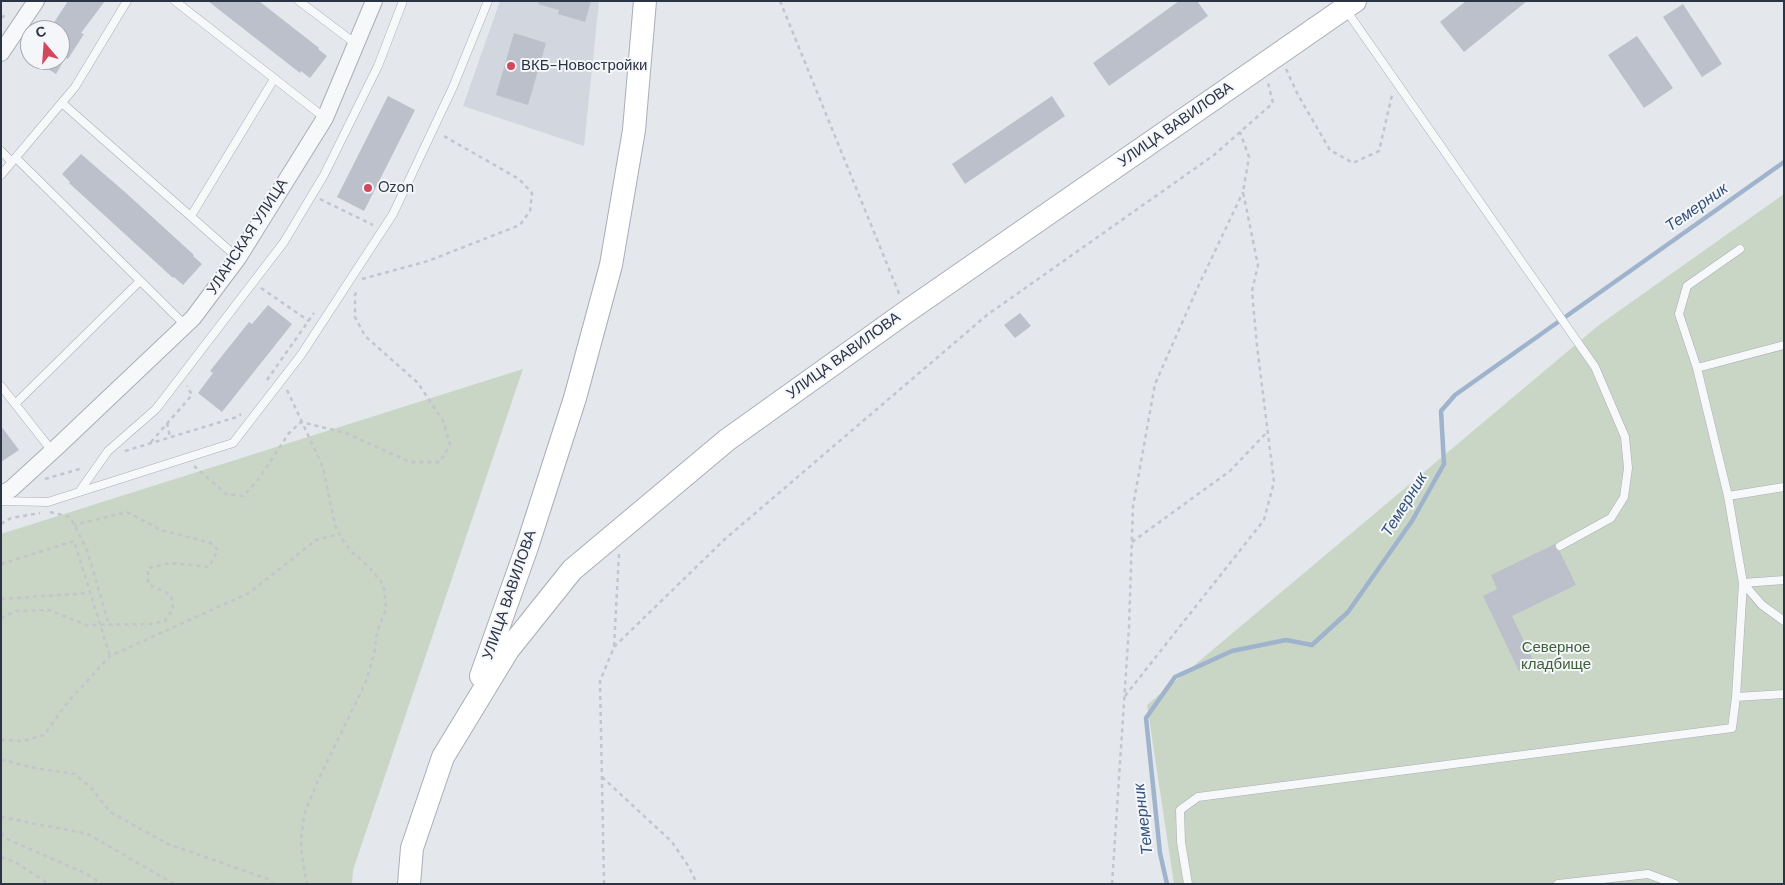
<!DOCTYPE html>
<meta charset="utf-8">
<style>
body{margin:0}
#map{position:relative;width:1785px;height:885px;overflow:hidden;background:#e4e7ec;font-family:"DM Sans",sans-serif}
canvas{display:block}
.frame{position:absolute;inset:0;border:2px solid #2b3445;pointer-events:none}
.north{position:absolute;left:20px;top:20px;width:50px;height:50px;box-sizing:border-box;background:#f4f6f9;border:1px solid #a4a8b1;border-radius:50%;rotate:342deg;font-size:14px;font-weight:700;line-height:20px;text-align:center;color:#2b3445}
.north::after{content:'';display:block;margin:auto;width:18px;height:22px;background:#d1495b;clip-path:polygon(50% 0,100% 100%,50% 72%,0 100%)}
</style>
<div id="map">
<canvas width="1785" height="885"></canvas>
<div class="frame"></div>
<div class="north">С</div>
</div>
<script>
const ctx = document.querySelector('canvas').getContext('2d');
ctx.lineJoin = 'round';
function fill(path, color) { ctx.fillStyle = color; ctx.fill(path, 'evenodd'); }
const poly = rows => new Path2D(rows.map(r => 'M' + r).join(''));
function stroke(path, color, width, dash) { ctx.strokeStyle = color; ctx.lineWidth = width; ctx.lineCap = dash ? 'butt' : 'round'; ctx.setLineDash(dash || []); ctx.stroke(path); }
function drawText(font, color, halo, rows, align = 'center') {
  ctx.font = font + ' "DM Sans",sans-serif'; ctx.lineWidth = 4; ctx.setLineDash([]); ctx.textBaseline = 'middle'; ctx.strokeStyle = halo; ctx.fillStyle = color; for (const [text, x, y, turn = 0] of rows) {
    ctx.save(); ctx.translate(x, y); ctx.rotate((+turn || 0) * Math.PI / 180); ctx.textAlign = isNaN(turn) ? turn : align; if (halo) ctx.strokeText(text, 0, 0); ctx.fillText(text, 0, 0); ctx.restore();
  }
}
const built = poly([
 [500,1,599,1,584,146,463,106]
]);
const green = poly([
 [1784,194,1784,884,1174,884,1147,705,1599,325],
 [523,369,353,870,352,884,1,884,1,534]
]);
const stream = poly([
 [1167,884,1160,853,1146,718,1175,677,1232,651,1286,640,1312,645,1348,612,1412,521,1444,464,1441,411,1455,395,1784,162]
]);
const building = poly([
 [68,1,105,1,81,33,84,34,68,59,60,54,60,30,49,30],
 [208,1,259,1,319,48,318,49,327,56,310,78,301,71,300,73],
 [539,1,591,1,585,22,558,14,559,10,538,4],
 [1179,1,1197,1,1208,16,1109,86,1093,63],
 [1466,1,1527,1,1464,52,1440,22],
 [1683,4,1722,64,1702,77,1663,17],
 [514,33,546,43,528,105,496,95],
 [1637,36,1673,88,1644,108,1608,55],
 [34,60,64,60,56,74],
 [388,96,415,110,364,211,337,197],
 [1052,96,1065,116,965,184,952,164],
 [81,154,126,193,194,255,193,256,202,264,183,285,174,277,173,278,69,183,70,182,62,174],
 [268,305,292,324,222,412,198,393,213,373,210,371,249,322,252,324],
 [1020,313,1031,326,1015,338,1004,325],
 [1,426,19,450,1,462],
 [1555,544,1555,548,1560,552,1576,585,1512,616,1535,664,1519,671,1483,596,1497,589,1491,575]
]);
const path = poly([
 [780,1,900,296],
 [1,17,9,15],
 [1286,69,1298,95,1330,150,1353,163,1379,151,1392,95],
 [320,199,373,225],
 [362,279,428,261,520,225,530,211,532,193,519,179,442,135],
 [261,288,309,321],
 [267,380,314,313],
 [287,390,323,467,335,525,342,539,352,552,370,568,384,586,386,609,377,632,374,655,365,684,319,778,304,815,301,840,302,857,307,884],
 [167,423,170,437],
 [151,442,192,395,187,386],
 [125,451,237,417,241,414],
 [194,466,226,494,243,496,258,480,289,433,301,422,346,433,410,462,440,462,450,445,443,421,418,383,365,336,355,317,355,295,358,289],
 [45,479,83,468],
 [50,512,70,517,87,550,109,625],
 [1,524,11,518,40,513],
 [1132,542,1230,471,1268,431],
 [1,564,74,541,110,656],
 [1,599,90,593],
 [1,618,16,611,49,610,86,625,151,624,165,621,173,609,171,595,148,584,148,568,171,563,209,567,218,550,211,543,161,530,127,512,74,525],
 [614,646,619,554],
 [1125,696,1264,520,1274,482,1257,346,1252,291,1258,265,1243,192,1249,157,1240,132],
 [1,740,23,741,44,735,68,702,110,656,249,593,316,540,339,534],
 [1,760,8,761,29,767,75,774,93,790,110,812,168,844,268,879,273,884],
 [602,777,672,842,689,867,697,884],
 [1,817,88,834,174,884],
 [1,833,7,839,87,874,102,884],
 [1,857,15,862,49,884],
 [604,884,600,681,614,647,725,539,987,315,1214,155,1273,103,1268,83],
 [1112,884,1129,627,1133,506,1155,384,1197,289,1243,192]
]);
const lane = poly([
 [175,1,325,118],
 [299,1,356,44],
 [1346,10,1595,367,1625,437,1628,468,1624,497,1611,518,1560,546],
 [62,103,238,258],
 [1,151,12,162],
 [16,158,186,326],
 [1,175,75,87,127,1],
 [191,216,274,79],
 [1697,368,1679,314,1687,286,1740,249],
 [1,386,52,451],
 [15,404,140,281],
 [1784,487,1728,496,1743,583,1784,580],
 [79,492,108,451,156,409,284,242,324,175,378,66,403,1],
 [1728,496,1697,368,1784,345],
 [1,501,48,502,233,443,301,355,393,214,453,87,488,1],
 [1743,583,1762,605,1784,621],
 [1736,697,1784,694],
 [1188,884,1181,842,1180,810,1198,797,1732,728,1736,697,1743,583],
 [1558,884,1648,874,1675,884]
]);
const street = poly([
 [1,53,36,1],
 [1,494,11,489,58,446,193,318,238,258,325,118,374,1]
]);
const secondary = poly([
 [481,676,527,547,575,398,611,265,634,130,645,1],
 [409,884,412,848,443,757,508,650,572,570,727,440,906,312,1355,1]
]);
const markers = [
 [511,66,5,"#d1495b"],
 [368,188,5,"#d1495b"]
];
const poiNames = [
 ["ВКБ-Новостройки",521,66],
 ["Ozon",378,188]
];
const streetNames = [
 ["УЛИЦА ВАВИЛОВА",1176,125,-35],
 ["УЛАНСКАЯ УЛИЦА",248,237,-57],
 ["УЛИЦА ВАВИЛОВА",844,356,-36],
 ["УЛИЦА ВАВИЛОВА",510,595,-71]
];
const parkNames = [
 ["Северное",1556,648],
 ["кладбище",1556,665]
];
const waterNames = [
 ["Темерник",1697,208,-35],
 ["Темерник",1405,505,-58],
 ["Темерник",1144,819,-97]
];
fill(built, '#d2d6de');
fill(green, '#c9d6c5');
stroke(stream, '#9fb4cc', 4.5);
fill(building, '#bbc0ca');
stroke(lane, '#a9aeb7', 9);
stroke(street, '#a9aeb7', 18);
stroke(secondary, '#a9aeb7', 24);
stroke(path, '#c2c5cb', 2.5, [4, 4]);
stroke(lane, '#f7f8fa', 8);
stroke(street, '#f7f8fa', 16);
stroke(secondary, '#fff', 22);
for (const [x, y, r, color] of markers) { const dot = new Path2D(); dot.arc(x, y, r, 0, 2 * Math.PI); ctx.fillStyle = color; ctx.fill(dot); stroke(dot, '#f4f6f9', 2); }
drawText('15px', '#2b3445', '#f4f6f9', poiNames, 'left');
drawText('15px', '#2b3445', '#f4f6f9', streetNames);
drawText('15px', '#3f6138', '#f4f6f9', parkNames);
drawText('italic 16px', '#34527a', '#f4f6f9', waterNames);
</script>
